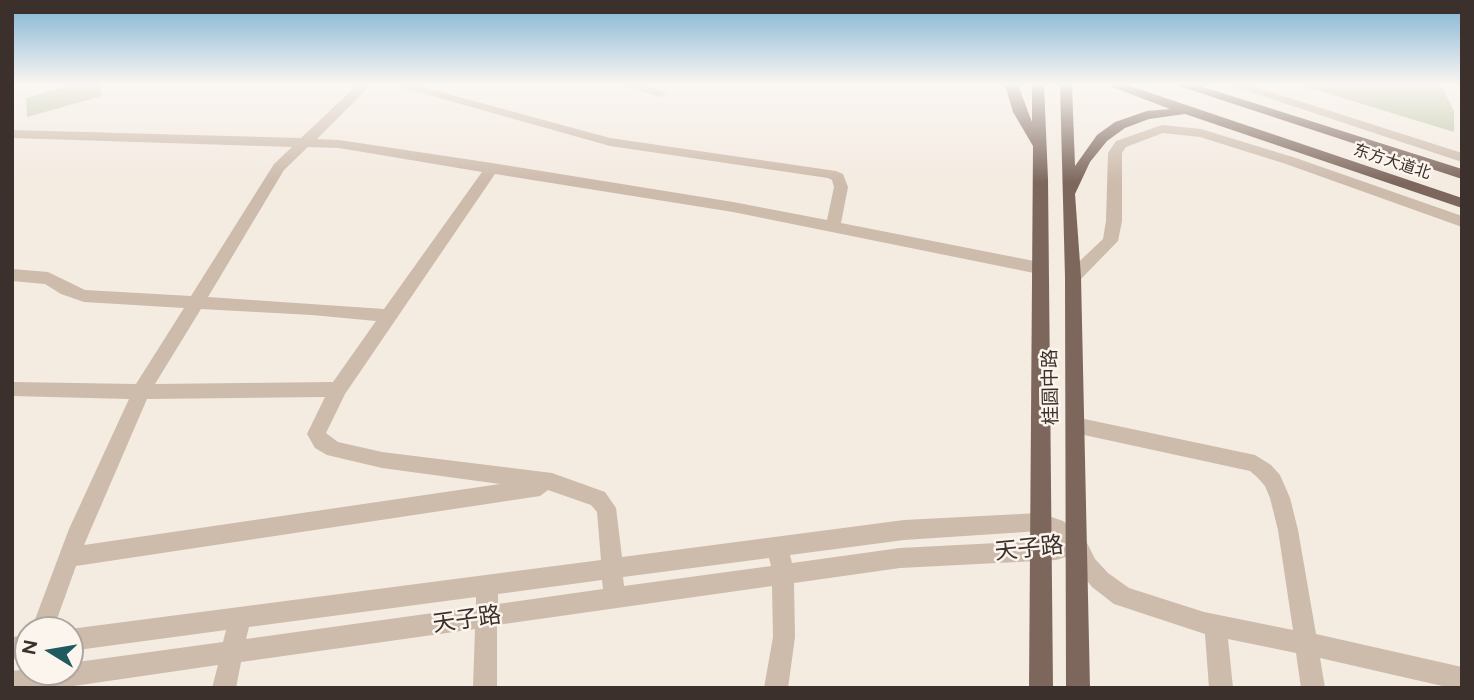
<!DOCTYPE html>
<meta charset="utf-8">
<style>
body{margin:0}
#map{position:relative;width:1474px;height:700px;overflow:hidden;background:#f4ebe1;font-family:Figtree,sans-serif}
canvas{display:block}
.frame{position:absolute;inset:0;border:14px solid #3b302b;pointer-events:none}
.north{position:absolute;left:14px;top:616px;width:70px;height:70px;box-sizing:border-box;background:#fbf5ee;border:2px solid #aea6a0;border-radius:50%;rotate:281deg;font-size:19px;font-weight:700;line-height:28px;text-align:center;color:#3b302b}
.north::after{content:'';display:block;margin:auto;width:24px;height:32px;background:#1f5a5e;clip-path:polygon(50% 0,100% 100%,50% 72%,0 100%)}
</style>
<div id="map">
<canvas width="1474" height="700"></canvas>
<div class="frame"></div>
<div class="north">N</div>
</div>
<script>
const ctx = document.querySelector('canvas').getContext('2d');
ctx.lineJoin = 'round';
function fill(path, color) { ctx.fillStyle = color; ctx.fill(path, 'evenodd'); }
const poly = rows => new Path2D(rows.map(r => 'M' + r).join(''));
function drawText(font, color, halo, rows, align = 'center') {
  ctx.font = font + ' Figtree,"Noto Sans SC",sans-serif'; ctx.lineWidth = 5; ctx.setLineDash([]); ctx.textBaseline = 'middle'; ctx.strokeStyle = halo; ctx.fillStyle = color; for (const [text, x, y, turn = 0] of rows) {
    ctx.save(); ctx.translate(x, y); ctx.rotate((+turn || 0) * Math.PI / 180); ctx.textAlign = isNaN(turn) ? turn : align; if (halo) ctx.strokeText(text, 0, 0); ctx.fillText(text, 0, 0); ctx.restore();
  }
}
const green = poly([
 [72,85,100,85,102,96,27,117,26,98],
 [1300,85,1441,85,1454,111,1454,132]
]);
const minor = poly([
 [357,85,371,85,317,139,339,140,492,163,733,202,827,220,834,187,832,180,828,178,610,146,393,85,415,85,610,138,836,171,843,174,848,187,841,223,1039,262,1047,268,1039,274,733,212,495,174,345,394,326,433,338,442,382,452,552,473,605,492,616,508,622,557,904,520,1040,513,1063,521,1084,537,1095,559,1108,573,1129,588,1204,612,1293,630,1278,530,1270,498,1265,486,1257,477,1250,471,1075,433,1068,431,1066,425,1068,419,1075,417,1255,455,1271,465,1280,475,1290,498,1298,530,1316,634,1462,667,1462,688,1451,688,1320,658,1325,688,1301,688,1296,653,1228,639,1233,688,1209,688,1205,634,1114,604,1092,587,1081,573,1072,555,1056,560,900,568,794,583,795,637,788,688,764,688,773,637,772,586,497,625,497,688,473,688,475,629,241,662,236,688,212,688,218,665,60,688,12,688,12,671,28,669,28,672,70,672,70,663,223,642,226,630,70,651,70,630,67,630,70,629,601,560,597,512,591,505,548,490,540,496,76,566,53,630,31,630,69,529,129,399,12,396,12,382,136,384,184,308,84,302,61,294,45,284,12,281,12,269,48,272,85,290,191,296,274,164,292,147,12,138,12,130,301,138,357,85],
 [308,147,339,148,482,172,384,309,208,297,284,170,308,147],
 [201,309,312,315,376,321,333,382,155,384,201,309],
 [325,397,307,434,315,448,327,455,382,468,500,484,84,545,147,399,325,397],
 [1040,531,1056,540,900,548,792,563,790,555,904,540,1040,531],
 [769,558,771,566,624,586,623,577,769,558],
 [602,580,603,589,498,604,498,594,602,580],
 [476,597,476,607,246,639,249,627,476,597],
 [621,85,645,85,667,93,660,97,621,85],
 [1229,85,1249,85,1462,153,1462,162,1229,85],
 [1162,125,1201,129,1296,158,1462,216,1462,227,1286,164,1200,137,1163,133,1126,147,1122,153,1122,221,1118,241,1079,281,1067,281,1065,277,1067,273,1103,239,1106,221,1108,153,1116,141,1162,125],
 [28,635,28,657,12,659,12,637,28,635]
]);
const major = poly([
 [1005,85,1018,85,1032,122,1032,85,1044,85,1048,179,1053,688,1029,688,1033,146,1013,112,1005,85],
 [1060,85,1072,85,1075,166,1097,135,1115,122,1147,111,1170,109,1107,85,1127,85,1462,198,1462,208,1185,114,1149,119,1125,128,1107,141,1090,162,1075,194,1081,277,1090,688,1066,688,1065,277,1060,85],
 [1176,85,1197,85,1462,169,1462,179,1176,85]
]);
const farStreetnames = [
 ["东方大道北",1392,162,18]
];
const streetNames = [
 ["桂圆中路",1051,387,-91]
];
const nearStreetnames = [
 ["天子路",1029,549,-6],
 ["天子路",467,620,-8]
];
fill(green, '#b8c4a0');
fill(minor, '#cdbbac');
fill(major, '#7d675c');
const sky = ctx.createLinearGradient(0, 0, 0, 183);
sky.addColorStop(0, '#7eb2d2');
sky.addColorStop(0.46, '#faf6f2');
sky.addColorStop(1, '#faf6f200');
ctx.fillStyle = sky;
ctx.fillRect(0, 0, 1474, 183);
drawText('16px', '#3b302b', '#fbf5ee', farStreetnames);
drawText('19px', '#3b302b', '#fbf5ee', streetNames);
drawText('23px', '#3b302b', '#fbf5ee', nearStreetnames);
</script>
